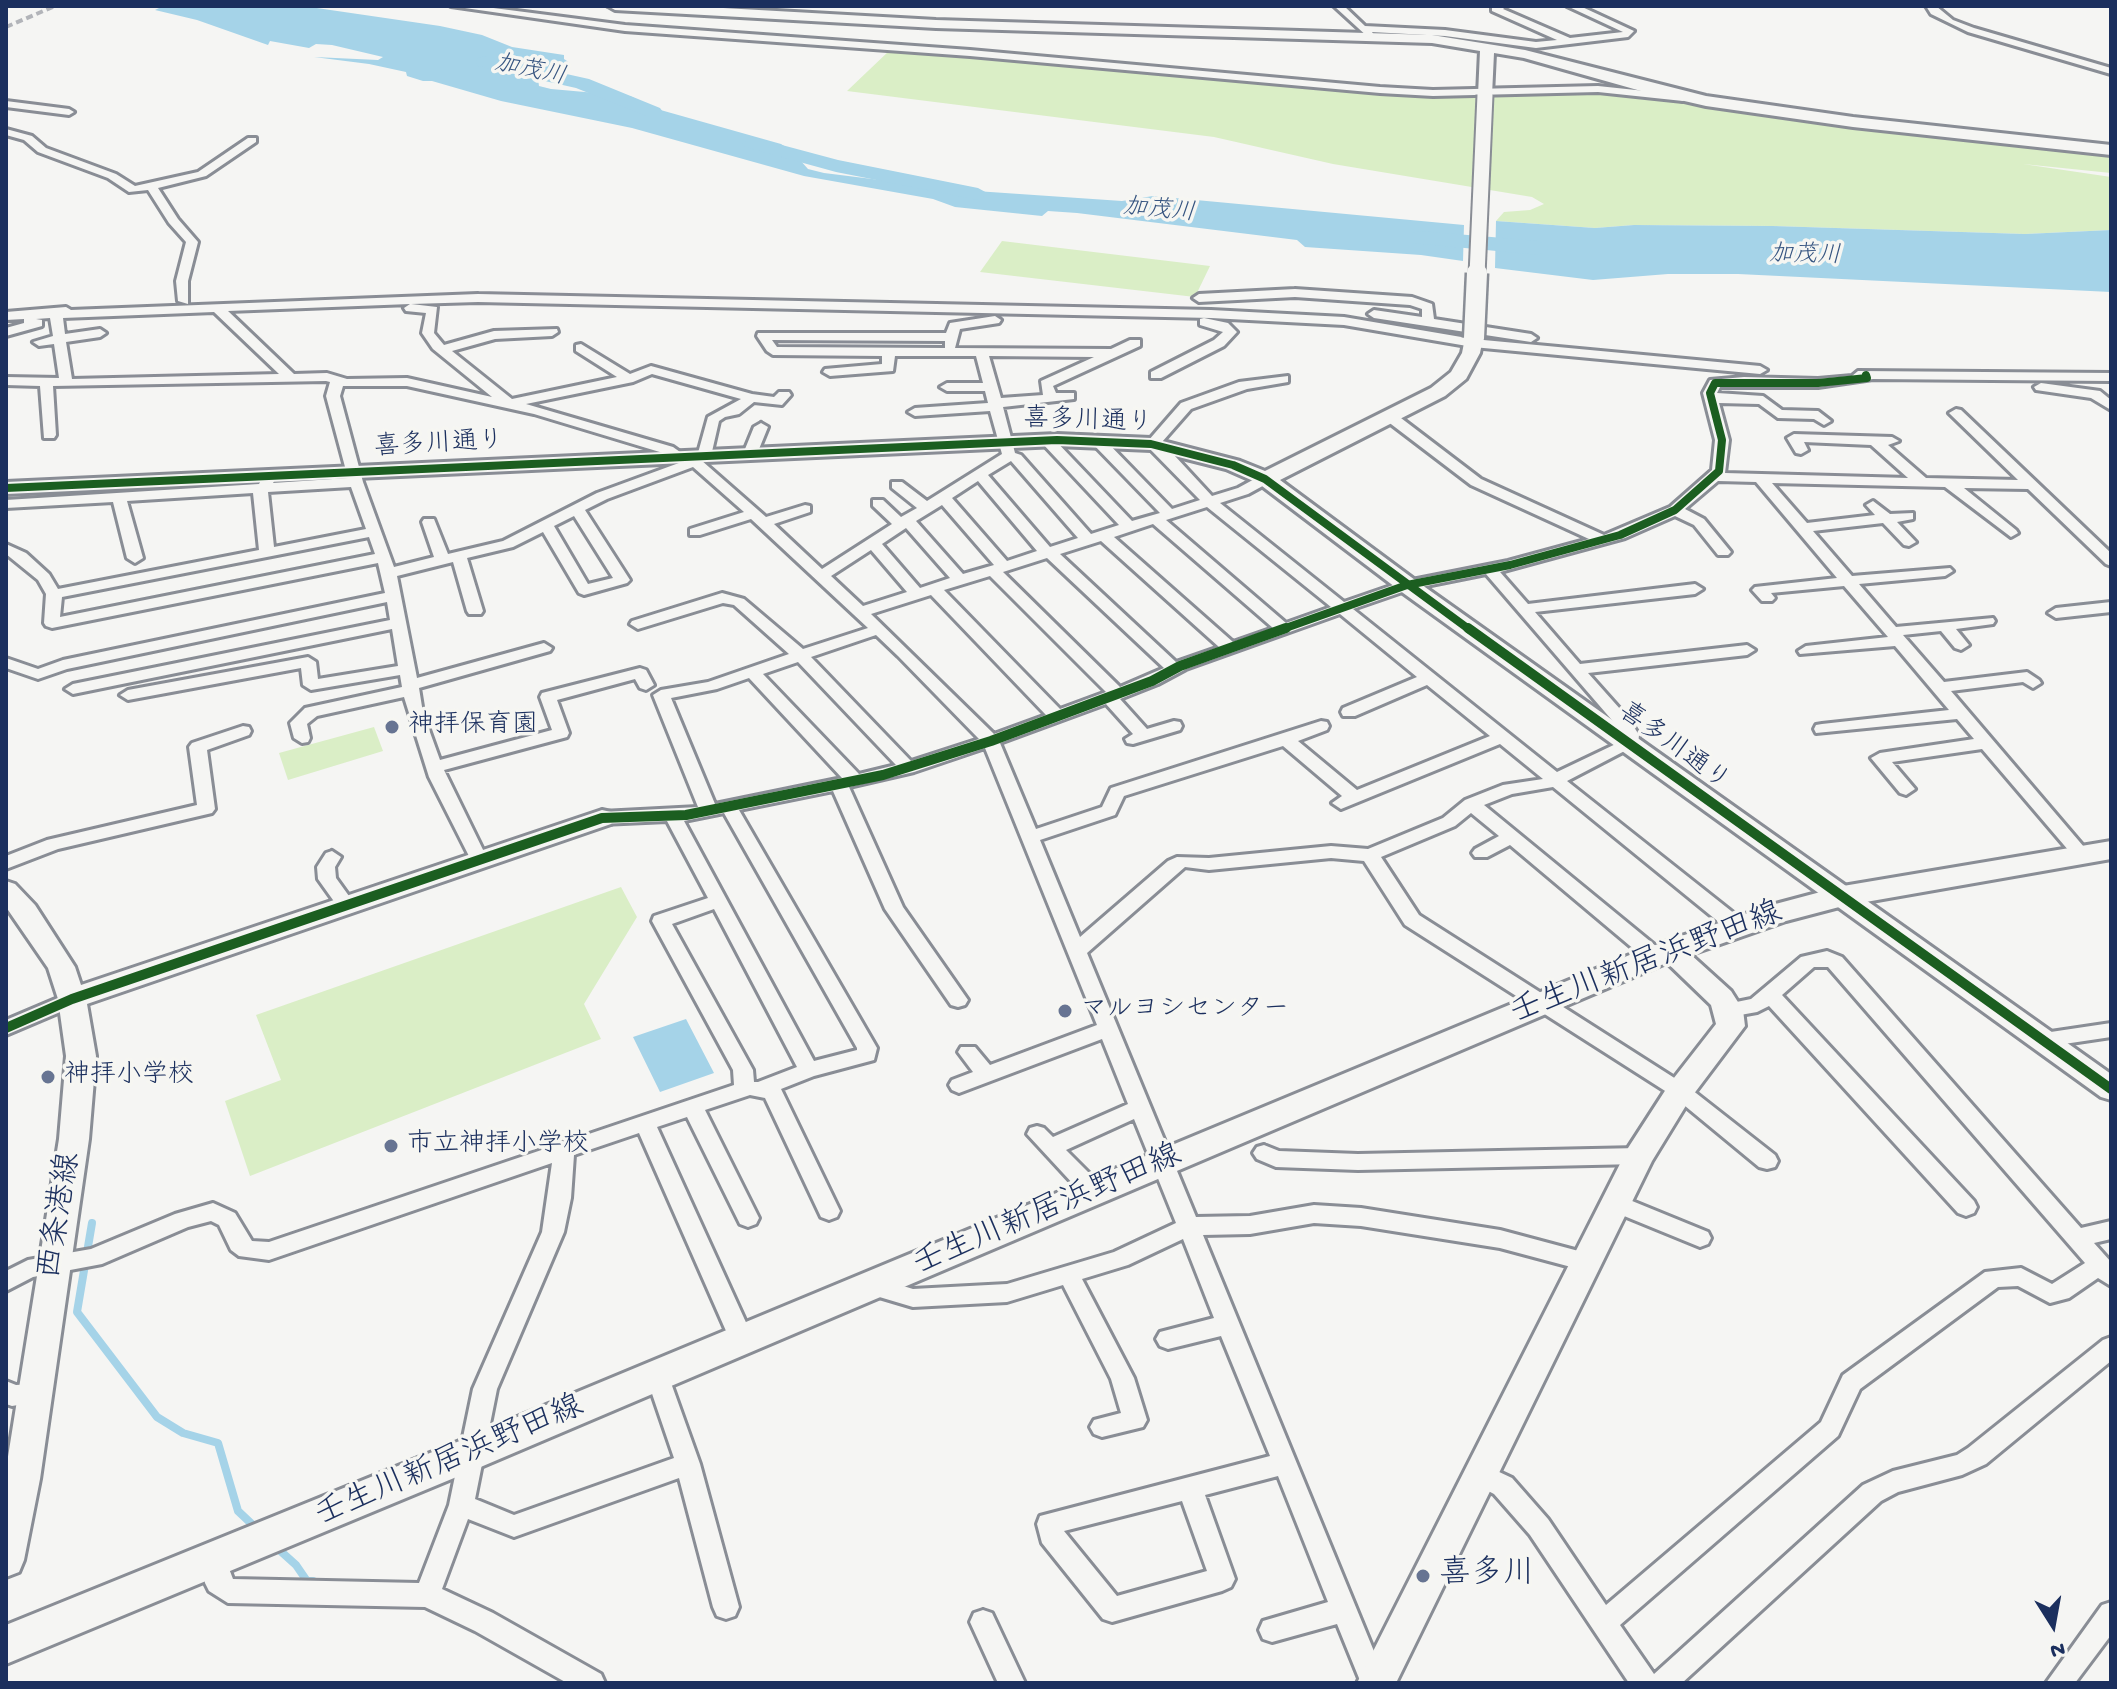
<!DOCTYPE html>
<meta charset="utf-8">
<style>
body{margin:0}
#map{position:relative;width:2117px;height:1689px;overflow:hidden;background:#f5f5f3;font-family:"Gochi Hand",sans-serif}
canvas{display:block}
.frame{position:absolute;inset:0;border:8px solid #1b2f5e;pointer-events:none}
.north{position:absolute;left:2013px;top:1585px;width:80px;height:80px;-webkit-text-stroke:6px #f6f6f2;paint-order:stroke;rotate:169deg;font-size:22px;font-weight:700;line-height:32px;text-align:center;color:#1b2f5e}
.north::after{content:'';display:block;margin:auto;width:28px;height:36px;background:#1b2f5e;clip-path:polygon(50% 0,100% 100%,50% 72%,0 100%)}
</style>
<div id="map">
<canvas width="2117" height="1689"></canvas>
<div class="frame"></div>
<div class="north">N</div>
</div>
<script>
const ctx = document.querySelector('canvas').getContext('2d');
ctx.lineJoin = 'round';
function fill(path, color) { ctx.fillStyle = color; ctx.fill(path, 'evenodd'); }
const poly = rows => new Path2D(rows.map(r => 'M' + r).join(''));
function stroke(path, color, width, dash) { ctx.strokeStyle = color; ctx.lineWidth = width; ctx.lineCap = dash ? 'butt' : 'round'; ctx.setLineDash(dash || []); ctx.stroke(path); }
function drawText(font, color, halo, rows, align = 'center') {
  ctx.font = font + ' "Gochi Hand","Klee One",sans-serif'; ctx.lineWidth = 7; ctx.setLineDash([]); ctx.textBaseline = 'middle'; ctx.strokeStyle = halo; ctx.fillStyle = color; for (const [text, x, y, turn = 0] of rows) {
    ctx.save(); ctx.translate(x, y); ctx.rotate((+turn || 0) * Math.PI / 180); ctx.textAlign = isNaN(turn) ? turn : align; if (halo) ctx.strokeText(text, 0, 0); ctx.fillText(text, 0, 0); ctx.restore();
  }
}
const green = poly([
 [890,50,1123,68,1379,92,1640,94,1865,127,2111,154,2111,173,2023,164,2111,177,2111,230,2025,234,1773,226,1634,225,1595,228,1496,221,1504,212,1530,210,1544,204,1532,197,1333,164,1214,137,847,91],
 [1002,241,1210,266,1195,297,980,272],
 [374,727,383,751,288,780,279,753],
 [621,887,637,917,584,1004,601,1039,250,1176,225,1101,281,1080,256,1015]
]);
const water = poly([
 [155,6,303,6,440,26,482,35,512,47,564,55,564,59,570,63,565,69,543,72,534,70,523,73,523,77,538,79,539,86,551,89,630,96,657,109,781,144,792,151,808,169,824,173,961,190,1122,201,1153,196,1464,225,1463,261,1421,255,1305,247,1297,240,1077,213,1048,211,1042,216,955,207,933,199,804,176,632,128,501,101,432,81,423,81,407,76,406,72,369,64,314,57,378,60,383,57,332,45,316,44,309,48,270,41,268,45,197,20,155,10,159,8],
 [1496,221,1595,228,1634,225,1773,226,2025,234,2111,230,2111,292,1738,274,1668,274,1593,280,1495,268],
 [686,1019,714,1073,660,1092,633,1037]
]);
const stream = poly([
 [92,1223,77,1312,157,1417,183,1433,218,1443,238,1511,256,1528],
 [276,1547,296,1565,307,1581,313,1581]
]);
const river = poly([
 [485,56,589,79,660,108,663,112,660,116,646,116,576,88,478,66,476,62,478,58,485,56],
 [752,137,838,160,978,188,989,194,978,200,836,172,745,147,742,143,752,137],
 [1420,231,1539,241,1550,248,1539,255,1412,243,1409,238,1412,233,1420,231]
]);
const street = poly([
 [451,6,478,6,625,25,970,50,1380,87,1433,90,1598,86,1683,95,1688,98,1683,101,1598,92,1433,96,1380,93,970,56,625,31,451,6],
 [1334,6,1344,6,1365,26,1445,30,1536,42,1557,40,1492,11,1492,7,1506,6,1503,9,1570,38,1623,32,1567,6,1580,6,1634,31,1628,37,1536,48,1445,36,1372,32,1374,35,1369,38,1334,6],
 [1926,6,1936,6,1953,20,1974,28,2111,68,2111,74,1968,32,1931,14,1926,6],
 [6,101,69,109,74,112,69,115,6,107,6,101],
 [6,129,32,136,46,148,116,174,135,186,198,172,248,138,256,138,256,142,206,176,158,188,178,219,198,242,188,281,188,304,178,301,176,281,186,242,169,223,148,190,129,192,108,178,38,152,24,140,6,135,6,129],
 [1295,289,1412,297,1432,304,1434,319,1531,334,1537,338,1531,342,1374,318,1368,314,1374,310,1422,317,1422,309,1410,305,1295,297,1199,302,1193,298,1199,294,1295,289],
 [478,294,1211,310,1344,317,1473,339,1760,366,1767,370,1760,374,1473,347,1344,325,1211,318,478,302,411,304,437,307,434,333,444,345,494,331,557,329,558,332,552,336,495,339,452,351,512,399,617,377,576,351,576,345,581,344,630,374,651,366,752,394,774,397,779,392,789,392,791,395,782,405,754,402,739,414,725,417,719,421,711,456,701,460,766,517,805,505,810,506,810,512,774,524,822,569,892,524,873,506,873,500,883,500,901,517,917,508,892,488,892,482,902,482,927,501,1002,454,990,411,915,416,908,412,915,408,988,403,985,391,947,391,940,387,947,383,983,383,976,356,895,356,893,371,830,376,823,372,825,369,882,364,882,356,773,355,767,351,757,336,758,333,946,333,950,323,995,316,1001,320,999,323,960,329,955,348,1111,349,1130,340,1140,340,1140,346,1053,386,1056,393,1074,393,1074,399,1003,407,1015,453,1021,455,1091,534,1119,525,1042,443,1042,437,1052,437,1132,521,1160,513,1092,443,1092,437,1102,437,1172,509,1200,500,1148,447,1148,441,1181,403,1239,382,1288,376,1288,382,1247,389,1191,409,1162,442,1212,496,1238,488,1260,476,1270,476,1270,482,1248,494,1220,503,1344,602,1402,582,1508,561,1589,539,1471,485,1387,421,1387,415,1397,415,1481,479,1604,535,1670,507,1712,470,1715,440,1703,393,1710,380,1744,377,1818,379,1852,376,1858,371,2111,373,2111,381,1873,379,1818,387,1720,387,1717,393,1763,396,1782,410,1818,411,1831,421,1824,425,1814,419,1778,418,1759,404,1719,403,1729,440,1725,473,1908,478,1871,445,1804,442,1808,450,1801,454,1796,453,1787,438,1794,434,1892,437,1899,441,1888,445,1926,478,2018,480,1949,413,1956,409,1961,410,2111,553,2111,566,2106,564,2028,489,1964,488,2016,530,2018,533,2011,537,1945,487,1772,483,1807,523,1875,515,1866,505,1873,501,1890,514,1913,513,1913,519,1897,522,1916,542,1909,546,1904,545,1883,523,1813,531,1852,576,1950,568,1953,571,1945,576,1859,584,1896,627,1993,618,1995,621,1993,624,1956,629,1969,645,1961,650,1955,648,1941,631,1903,635,1944,682,2027,672,2039,680,2041,683,2033,688,2023,682,1951,691,2090,854,2081,860,2075,858,1982,749,1892,762,1915,789,1906,795,1900,793,1871,758,1880,753,1974,739,1957,719,1816,733,1814,729,1816,725,1822,724,1949,710,1895,646,1800,654,1798,651,1806,646,1888,637,1844,586,1771,593,1775,598,1772,601,1762,601,1752,590,1755,587,1837,578,1756,482,1718,481,1685,509,1704,519,1731,552,1728,555,1718,555,1694,525,1675,516,1625,538,1500,572,1528,604,1695,584,1703,589,1695,594,1535,612,1580,664,1747,645,1755,650,1747,655,1588,673,1629,719,1639,735,1638,744,1567,781,1745,922,1747,927,1745,932,1731,932,1553,787,1512,794,1484,805,1662,951,1665,956,1662,961,1648,961,1510,845,1487,857,1475,857,1472,853,1475,849,1499,836,1471,813,1455,826,1381,857,1419,915,1687,1086,1775,1155,1778,1161,1775,1167,1767,1169,1759,1167,1673,1096,1405,925,1364,861,1331,858,1209,870,1185,867,1087,953,1196,1217,1250,1216,1314,1205,1361,1208,1500,1230,1586,1253,1594,1256,1597,1262,1594,1268,1586,1271,1500,1248,1361,1226,1314,1223,1250,1234,1203,1235,1387,1683,1361,1683,1337,1624,1272,1642,1263,1639,1259,1630,1263,1621,1328,1602,1278,1476,1205,1495,1235,1579,1231,1587,1222,1591,1112,1622,1103,1619,1042,1543,1037,1524,1040,1516,1270,1456,1221,1336,1168,1349,1160,1346,1156,1339,1160,1332,1214,1318,1183,1239,1128,1265,1082,1279,1134,1378,1147,1420,1143,1427,1102,1437,1094,1434,1090,1427,1094,1420,1121,1413,1111,1379,1063,1285,1007,1302,913,1307,866,1293,863,1286,866,1279,874,1277,913,1289,1007,1284,1114,1252,1176,1223,1134,1119,1066,1150,1103,1187,1106,1193,1103,1199,1095,1201,1087,1199,1027,1134,1030,1128,1037,1126,1044,1128,1053,1137,1128,1104,1102,1039,959,1093,952,1090,949,1085,952,1080,973,1072,958,1052,961,1047,975,1047,990,1065,1097,1025,985,748,914,772,849,787,903,907,968,1000,965,1005,958,1007,951,1005,885,909,833,791,739,810,877,1048,874,1060,814,1076,781,1089,840,1211,837,1217,829,1220,821,1217,765,1098,750,1095,705,1110,759,1218,756,1224,748,1227,740,1224,687,1117,657,1127,754,1340,750,1347,742,1350,734,1347,730,1340,639,1133,574,1155,571,1198,564,1232,497,1389,475,1499,514,1515,674,1458,646,1376,650,1369,658,1366,666,1369,700,1464,739,1607,735,1616,726,1619,717,1616,713,1607,679,1478,514,1537,468,1519,442,1589,493,1613,601,1674,605,1683,567,1683,475,1631,425,1607,228,1603,209,1591,205,1583,201,1561,205,1553,214,1549,223,1553,233,1579,419,1583,449,1505,473,1389,542,1232,552,1163,269,1260,239,1256,231,1250,219,1225,211,1221,188,1227,102,1264,33,1277,6,1291,6,1271,28,1260,91,1249,175,1214,213,1203,235,1213,252,1241,269,1242,734,1085,733,1070,652,921,654,916,708,898,667,821,602,824,593,818,602,812,698,807,653,695,661,690,708,682,789,654,734,605,723,603,638,629,630,624,632,621,722,593,744,599,803,649,868,628,751,519,700,535,690,535,690,529,744,512,693,467,607,499,585,510,630,580,627,583,584,595,579,593,543,532,513,547,467,558,483,611,481,614,469,614,467,611,453,562,397,576,417,678,544,643,552,648,550,651,419,688,423,713,440,760,552,730,540,697,542,693,640,668,646,670,654,685,646,690,640,688,635,679,557,700,569,733,567,737,444,770,487,858,484,862,472,862,429,777,404,697,317,716,307,724,310,738,308,742,302,743,294,738,290,723,305,708,402,687,400,675,311,690,303,685,301,668,128,700,120,695,128,690,308,657,316,662,318,679,398,666,392,629,73,694,65,689,73,684,390,620,387,602,67,669,38,679,6,668,6,658,38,669,63,660,385,593,378,563,52,628,46,626,44,623,46,594,38,580,6,554,6,544,26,553,49,574,58,589,259,550,253,493,127,501,143,558,135,563,127,558,113,502,6,508,6,500,259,484,264,475,269,474,276,478,273,483,348,478,326,396,330,382,326,381,53,386,56,435,54,438,44,438,40,386,6,385,6,377,59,378,54,344,39,346,33,342,53,336,50,318,36,319,42,320,42,326,6,336,6,328,24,323,24,319,6,320,6,312,66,307,71,310,478,294],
 [410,304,404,308,406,311,426,313,422,333,433,349,492,397,407,378,347,379,327,373,294,374,228,311,410,304],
 [214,312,279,374,72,379,66,342,100,337,106,333,100,329,65,334,63,318,214,312],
 [772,340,945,341,945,348,777,347,772,340],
 [989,356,1094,357,1041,381,1043,395,1001,398,989,356],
 [652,374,741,399,708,417,698,453,689,453,687,457,673,447,526,404,633,382,652,374],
 [343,386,407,386,534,414,663,453,675,460,680,461,687,457,687,460,597,493,503,541,448,554,434,519,424,519,422,522,434,557,394,567,363,482,340,396,343,386],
 [1011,461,1078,538,1050,547,988,475,1011,461],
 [978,481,1037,551,1007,561,952,498,978,481],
 [351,487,366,529,274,547,268,492,351,487],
 [942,505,994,565,963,574,916,521,942,505],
 [1207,507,1331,607,1286,623,1166,520,1207,507],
 [574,516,613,578,588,584,554,526,574,516],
 [1153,524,1273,628,1233,642,1114,537,1153,524],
 [906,528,950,578,920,588,882,544,906,528],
 [369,537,375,554,60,617,62,597,369,537],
 [1101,541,1219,647,1176,662,1060,554,1101,541],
 [871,550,907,592,863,606,831,576,871,550],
 [1047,558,1164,668,1120,687,1003,572,1047,558],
 [1486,574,1617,726,1623,735,1622,741,1557,772,1353,609,1411,589,1486,574],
 [990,576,1106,692,1060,709,944,590,990,576],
 [931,595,1046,715,994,734,871,614,931,595],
 [1340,614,1417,677,1343,708,1341,712,1343,716,1355,716,1427,685,1490,736,1357,790,1298,741,1327,730,1329,726,1327,722,1321,721,1111,788,1102,807,1036,829,1000,743,1106,704,1133,734,1125,739,1127,743,1133,744,1180,730,1182,726,1180,722,1174,721,1147,729,1120,699,1158,684,1186,669,1340,614],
 [876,635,898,656,979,739,911,761,811,657,876,635],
 [798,662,896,765,859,774,763,674,798,662],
 [749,678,842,778,715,804,671,698,717,689,749,678],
 [1500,744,1543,779,1503,785,1465,800,1443,818,1368,849,1331,846,1209,858,1177,857,1168,861,1080,937,1040,840,1115,815,1124,796,1283,746,1342,796,1332,803,1341,809,1500,744],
 [724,813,857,1048,857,1050,814,1061,684,821,724,813],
 [714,909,797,1067,758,1082,754,1082,753,1070,672,924,714,909],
 [1182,1501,1207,1571,1117,1596,1064,1531,1182,1501],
 [1204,318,1228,323,1237,332,1224,346,1161,378,1151,378,1151,372,1214,340,1223,332,1200,325,1200,319,1204,318],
 [2041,383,2100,391,2111,400,2111,410,2091,398,2036,390,2034,387,2041,383],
 [761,423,768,427,757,454,750,458,745,457,743,454,754,427,761,423],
 [2111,602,2111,612,2056,618,2048,613,2056,608,2111,602],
 [243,726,249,727,251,731,249,735,207,750,215,809,212,813,58,849,6,869,6,856,47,840,197,805,189,747,192,743,243,726],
 [332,851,341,857,335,867,336,878,354,903,352,907,338,907,318,879,317,867,326,853,332,851],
 [1827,951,1842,957,2081,1228,2111,1221,2111,1239,2094,1243,2111,1262,2111,1286,2098,1278,2069,1298,2050,1303,2018,1286,1998,1287,1860,1389,1838,1436,1620,1625,1654,1674,1863,1485,1893,1471,1957,1455,1968,1448,2103,1340,2111,1337,2111,1361,1986,1464,1962,1475,1898,1492,1881,1501,1682,1683,1629,1683,1530,1535,1494,1494,1471,1482,1468,1474,1471,1466,1480,1463,1512,1478,1548,1519,1606,1605,1821,1422,1843,1375,1985,1272,2021,1268,2052,1284,2085,1263,1828,967,1814,967,1782,995,1974,1201,1977,1207,1974,1213,1966,1216,1958,1213,1769,1006,1757,1012,1729,1017,1722,1015,1719,1010,1722,1005,1751,999,1801,957,1827,951],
 [72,992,79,994,82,999,79,1004,6,1035,6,1020,72,992],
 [2111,1023,2111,1037,2044,1047,2037,1045,2034,1040,2037,1035,2044,1033,2111,1023],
 [1264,1145,1279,1151,1358,1154,1639,1148,1646,1150,1650,1156,1646,1162,1639,1164,1358,1170,1276,1167,1257,1159,1253,1153,1257,1147,1264,1145],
 [1615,1194,1708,1232,1711,1238,1708,1244,1700,1247,1607,1209,1604,1203,1607,1197,1615,1194],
 [6,1381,16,1385,34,1384,42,1387,46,1394,42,1401,12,1406,6,1404,6,1381],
 [2111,1602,2111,1635,2075,1683,2046,1683,2102,1605,2111,1602],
 [983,1610,992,1613,1025,1683,998,1683,970,1622,974,1613,983,1610]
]);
const secondary = poly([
 [608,6,688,6,936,20,1432,35,1525,50,1706,96,1853,117,2111,145,2111,155,1853,127,1706,106,1641,91,1524,58,1494,53,1492,95,1485,99,1478,95,1480,51,1432,43,936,28,615,10,608,6],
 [1474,332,1483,338,1480,353,1466,379,1445,396,1280,480,1415,580,2111,1074,2111,1100,2101,1097,1399,590,1258,483,1226,469,1151,450,1057,446,6,494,6,482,1057,434,1151,438,1240,461,1265,471,1431,388,1451,372,1462,353,1465,338,1474,332],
 [602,810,611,812,615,818,611,824,87,1004,96,1056,89,1139,40,1479,24,1560,19,1572,6,1577,6,1469,59,1139,66,1056,58,999,48,968,6,907,6,881,15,884,35,905,75,967,81,985,602,810],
 [1669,941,1679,944,1731,991,1743,1010,1745,1026,1690,1099,1652,1161,1396,1683,1357,1683,1628,1148,1670,1083,1716,1024,1711,1005,1655,951,1659,944,1669,941]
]);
const primary = poly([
 [2111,841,2111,859,1843,906,1786,921,1666,963,483,1466,6,1664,6,1625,457,1442,1644,949,1768,906,1843,886,2111,841]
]);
const rail = poly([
 [6,27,55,6]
]);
const secondaryBridgeFar1 = poly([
 [1477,275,1485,95]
]);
const secondaryBridge = poly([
 [1474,338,1477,273]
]);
const cyclewayFar1 = poly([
 [6,488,1057,440,1151,444,1233,465,1265,479,1470,630],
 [1280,630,1407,585,1510,565,1620,535,1675,510,1719,471,1722,440,1710,393,1715,383,1818,383,1867,378,1866,375]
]);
const cycleway = poly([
 [1468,628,2111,1089],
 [6,1028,72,999,602,818,686,815,883,775,991,741,1152,681,1180,666,1286,628]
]);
const markers = [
 [392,727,8,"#677492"],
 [1065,1011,8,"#677492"],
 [48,1077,8,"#677492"],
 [391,1146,8,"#677492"],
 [1423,1576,8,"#677492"]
];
const farWaternames = [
 ["加茂川",530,72,12],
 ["加茂川",1159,212,5],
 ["加茂川",1805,257,1]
];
const streetNames = [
 ["喜多川通り",1088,423,2],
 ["喜多川通り",439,446,-3],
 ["喜多川通り",1673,748,36]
];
const poiNames = [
 ["神拝保育園",408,727],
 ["マルヨシセンター",1081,1011],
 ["神拝小学校",64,1077],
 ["市立神拝小学校",407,1146]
];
const nearStreetnames = [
 ["壬生川新居浜野田線",1647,965,-21],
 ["壬生川新居浜野田線",1048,1212,-23],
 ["西条港線",62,1216,-81],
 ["壬生川新居浜野田線",450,1463,-23]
];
const nearPoinames = [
 ["喜多川",1439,1576]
];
fill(green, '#daeec6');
fill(water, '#a5d3e8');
stroke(stream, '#a5d3e8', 8);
fill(river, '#a5d3e8');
stroke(street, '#898d95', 6);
stroke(secondary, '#898d95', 6);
stroke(primary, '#898d95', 6);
fill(street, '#f5f5f3');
fill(secondary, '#f5f5f3');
fill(primary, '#f5f5f3');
stroke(rail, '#b2b4b9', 4, [7, 4]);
stroke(secondaryBridgeFar1, '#898d95', 19, []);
stroke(secondaryBridge, '#898d95', 25, []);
stroke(secondaryBridgeFar1, '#f5f5f3', 15);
stroke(secondaryBridge, '#f5f5f3', 20);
stroke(cyclewayFar1, '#1b5e20', 8);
stroke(cycleway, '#1b5e20', 10);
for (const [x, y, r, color] of markers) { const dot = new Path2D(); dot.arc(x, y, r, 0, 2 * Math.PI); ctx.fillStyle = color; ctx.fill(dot); stroke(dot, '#f6f6f2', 3); }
drawText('italic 24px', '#355480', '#f6f6f2', farWaternames);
drawText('26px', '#1b2f5e', '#f6f6f2', streetNames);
drawText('26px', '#1b2f5e', '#f6f6f2', poiNames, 'left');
drawText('32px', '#1b2f5e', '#f6f6f2', nearStreetnames);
drawText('32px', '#1b2f5e', '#f6f6f2', nearPoinames, 'left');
</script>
